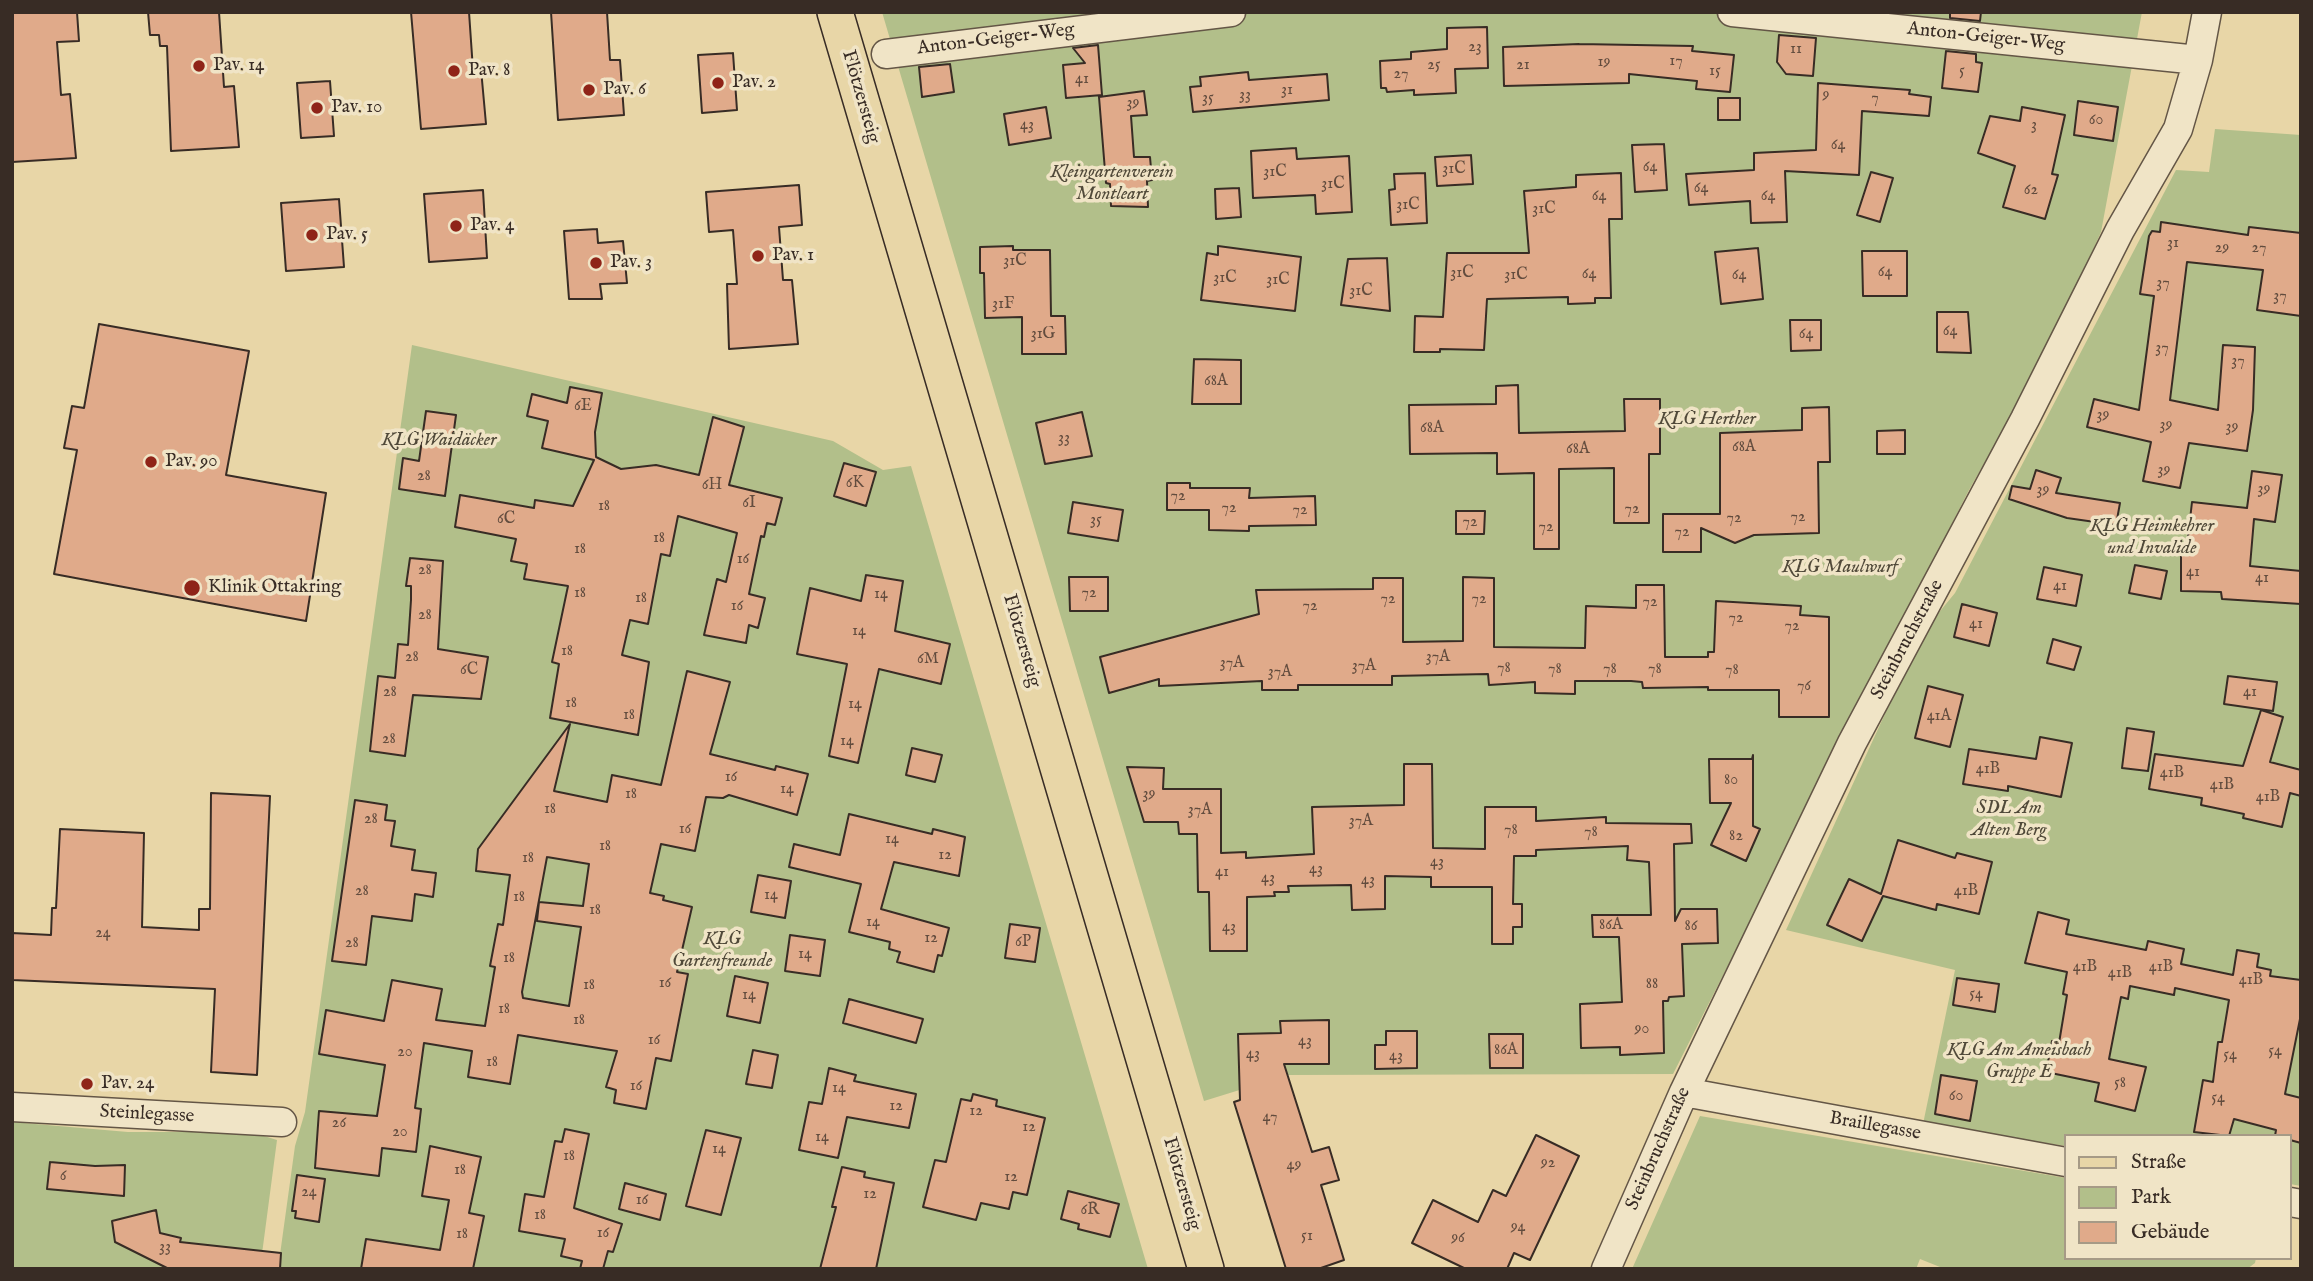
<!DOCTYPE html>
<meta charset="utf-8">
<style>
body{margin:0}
#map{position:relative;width:2313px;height:1281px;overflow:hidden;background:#e8d6a7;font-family:"IM FELL English",serif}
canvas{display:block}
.frame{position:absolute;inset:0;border:14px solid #382c25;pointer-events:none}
.legend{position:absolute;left:2064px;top:1134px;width:228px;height:126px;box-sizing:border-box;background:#f0e4c6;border:2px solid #a69a86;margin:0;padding:9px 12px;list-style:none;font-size:21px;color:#382c25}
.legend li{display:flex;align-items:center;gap:14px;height:35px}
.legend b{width:35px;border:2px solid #a69a86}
</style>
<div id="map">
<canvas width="2313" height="1281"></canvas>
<div class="frame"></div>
<ul class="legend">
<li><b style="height:9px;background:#e8d6a7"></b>Straße</li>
<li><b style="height:19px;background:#b2bf8a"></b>Park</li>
<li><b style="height:19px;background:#e0aa8a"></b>Gebäude</li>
</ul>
</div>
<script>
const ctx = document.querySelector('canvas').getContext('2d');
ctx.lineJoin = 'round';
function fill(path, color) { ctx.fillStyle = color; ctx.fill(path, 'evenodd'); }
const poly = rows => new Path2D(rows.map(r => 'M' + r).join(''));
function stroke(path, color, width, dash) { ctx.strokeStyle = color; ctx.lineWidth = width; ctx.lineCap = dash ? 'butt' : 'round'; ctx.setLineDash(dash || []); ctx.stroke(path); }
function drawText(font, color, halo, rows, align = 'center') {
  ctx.font = font + ' "IM FELL English",serif'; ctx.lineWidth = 7; ctx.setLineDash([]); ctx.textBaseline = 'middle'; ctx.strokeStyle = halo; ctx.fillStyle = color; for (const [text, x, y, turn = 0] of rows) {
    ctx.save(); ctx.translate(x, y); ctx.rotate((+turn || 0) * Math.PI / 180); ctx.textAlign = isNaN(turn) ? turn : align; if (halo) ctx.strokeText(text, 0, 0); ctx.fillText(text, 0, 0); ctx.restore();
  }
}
const green = poly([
 [882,12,2142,12,2101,232,2047,353,1969,490,1673,1074,1288,1075,1204,1101],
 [2215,129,2301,135,2301,1186,2290,1184,2290,1136,2066,1136,2066,1146,1923,1124,1955,970,1786,930,1922,633,1955,593,2176,170,2209,172],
 [412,345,833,441,883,470,911,466,1148,1269,278,1269,295,1146,305,1112],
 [1700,1116,2066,1178,2066,1258,2256,1258,2255,1263,2247,1269,1945,1269,1920,1259,1916,1269,1632,1269],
 [12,1122,128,1132,251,1132,277,1140,260,1269,12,1269]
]);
const building = poly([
 [12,12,77,12,79,41,57,42,61,95,70,94,76,158,12,162,12,12],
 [148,12,219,12,224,87,234,86,239,147,171,151,167,46,160,46,159,35,150,35,148,12],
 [411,12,469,12,473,70,481,69,486,124,421,129,411,12],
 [551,12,607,12,610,60,620,60,624,115,558,120,551,12],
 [1950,12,1981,12,1980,21,1950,18,1950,12],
 [1487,27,1488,68,1455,69,1456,93,1414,95,1414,90,1387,92,1386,88,1381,88,1380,61,1411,59,1411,52,1447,49,1447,28,1487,27],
 [1779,35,1816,38,1813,76,1786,74,1777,62,1779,35],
 [1579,44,1693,46,1692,51,1734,55,1730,92,1696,89,1697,81,1629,74,1629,83,1504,86,1503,47,1579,44],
 [1098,45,1102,95,1066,98,1063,65,1085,63,1073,48,1098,45],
 [1946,51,1976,54,1976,62,1982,63,1978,92,1942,88,1946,51],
 [733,53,737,110,702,113,698,55,733,53],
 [950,64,954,92,922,97,919,67,950,64],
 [1248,72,1249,80,1327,74,1329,100,1193,112,1190,87,1201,86,1200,77,1248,72],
 [330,81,334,136,301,138,297,83,330,81],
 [1818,83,1910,90,1909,94,1931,97,1929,116,1862,111,1859,175,1785,171,1787,222,1751,223,1750,201,1689,205,1686,174,1754,170,1754,153,1816,150,1818,83],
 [1144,91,1147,115,1131,116,1134,157,1150,157,1152,180,1147,181,1148,207,1111,206,1110,184,1106,183,1099,97,1144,91],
 [1718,98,1740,98,1740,120,1718,120,1718,98],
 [2078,101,2118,107,2113,141,2074,135,2078,101],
 [1046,107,1051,138,1009,145,1004,114,1046,107],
 [2022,107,2065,115,2052,174,2058,175,2045,219,2003,207,2015,166,1978,153,1990,116,2020,121,2022,107],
 [1664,144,1667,190,1635,192,1632,145,1664,144],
 [1296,148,1297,159,1349,156,1352,212,1316,214,1315,195,1253,198,1251,151,1296,148],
 [1471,155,1473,184,1437,186,1435,157,1471,155],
 [1871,172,1893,178,1880,222,1857,215,1871,172],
 [1425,173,1427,223,1391,225,1389,190,1395,189,1394,174,1425,173],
 [1621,173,1622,219,1609,219,1611,298,1595,298,1595,303,1568,304,1568,297,1487,299,1484,350,1440,349,1440,352,1414,352,1415,316,1443,317,1447,253,1529,253,1524,191,1576,187,1576,175,1621,173],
 [799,185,802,225,779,227,783,280,792,280,798,344,729,349,727,284,737,284,733,230,709,232,706,192,799,185],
 [1239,188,1241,217,1216,219,1215,189,1239,188],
 [483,190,487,258,429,262,424,194,483,190],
 [339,199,344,267,286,271,281,203,339,199],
 [2161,222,2248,235,2249,227,2301,233,2301,316,2257,310,2263,270,2187,262,2170,400,2218,410,2223,345,2255,347,2253,410,2247,451,2189,443,2180,488,2143,481,2151,442,2087,427,2094,399,2139,410,2154,296,2140,294,2149,236,2152,231,2160,232,2161,222],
 [597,229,598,243,623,241,627,283,600,284,602,299,569,299,564,231,597,229],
 [1013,246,1013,250,1050,250,1051,316,1065,316,1066,354,1022,354,1022,317,985,318,984,273,980,273,980,247,1013,246],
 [1218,246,1301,257,1295,311,1201,300,1207,253,1218,255,1218,246],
 [1758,248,1763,299,1721,304,1715,252,1758,248],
 [1862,251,1907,251,1907,296,1863,296,1862,251],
 [1387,258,1390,311,1341,305,1348,259,1387,258],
 [1937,312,1968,312,1971,353,1937,352,1937,312],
 [1790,320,1821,320,1821,350,1791,351,1790,320],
 [99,324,249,351,226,475,326,493,306,621,54,574,77,450,64,448,72,406,84,408,99,324],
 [1194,359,1241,360,1241,404,1192,404,1194,359],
 [1518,385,1519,433,1625,431,1624,399,1660,399,1660,454,1649,454,1649,523,1614,523,1614,468,1559,469,1559,549,1534,549,1534,473,1497,474,1497,453,1410,454,1409,405,1496,404,1496,386,1518,385],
 [570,387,602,393,595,432,596,457,621,469,656,465,699,475,713,417,744,427,729,485,782,498,775,525,767,523,764,537,761,536,749,594,765,598,758,628,749,625,746,643,704,635,717,579,726,582,737,533,678,516,670,556,661,554,648,624,630,620,622,655,649,662,638,735,550,718,559,664,552,662,568,586,524,579,527,564,511,561,516,539,455,527,460,495,534,508,535,500,573,506,594,460,542,448,548,421,527,416,532,394,567,403,570,387],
 [1829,407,1830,462,1818,462,1819,533,1754,535,1735,543,1701,528,1701,552,1663,552,1663,514,1720,514,1720,433,1802,430,1802,408,1829,407],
 [426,411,456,415,445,496,399,489,403,458,419,461,426,411],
 [1082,412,1092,456,1045,464,1036,423,1082,412],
 [1905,430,1905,454,1877,454,1877,431,1905,430],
 [844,463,876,472,866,506,834,496,844,463],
 [2036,470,2061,478,2056,493,2120,503,2116,525,2067,518,2009,499,2012,486,2030,489,2036,470],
 [2252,471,2282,475,2275,522,2254,519,2250,566,2301,571,2301,604,2222,599,2221,592,2181,591,2181,555,2186,555,2192,502,2247,508,2252,471],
 [1167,483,1190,483,1190,488,1250,488,1249,498,1315,496,1316,525,1249,526,1249,531,1209,530,1209,510,1167,510,1167,483],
 [1073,502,1123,510,1118,541,1068,533,1073,502],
 [1456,511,1485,511,1484,534,1456,534,1456,511],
 [410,558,443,561,438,649,488,657,481,699,413,695,405,756,370,751,378,676,395,678,398,644,408,645,411,600,411,586,406,586,410,558],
 [2135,565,2167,571,2161,599,2129,593,2135,565],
 [2044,567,2082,575,2076,606,2037,599,2044,567],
 [866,575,903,581,895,631,950,644,941,684,879,669,858,763,829,756,847,664,797,654,810,588,861,601,866,575],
 [1069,577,1108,577,1108,611,1070,611,1069,577],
 [1463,577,1494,578,1494,647,1585,648,1586,606,1636,608,1636,585,1664,585,1665,657,1708,657,1708,652,1714,652,1716,601,1801,606,1800,615,1829,617,1829,717,1779,717,1779,690,1708,690,1708,687,1643,688,1642,682,1631,681,1575,681,1575,694,1535,693,1535,682,1489,685,1488,674,1392,676,1392,685,1298,685,1298,690,1262,690,1262,681,1159,686,1159,679,1109,693,1100,657,1259,614,1256,590,1373,589,1373,578,1403,578,1403,642,1463,641,1463,577],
 [1962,604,1997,613,1989,646,1954,637,1962,604],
 [2053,639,2081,647,2074,670,2047,663,2053,639],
 [687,671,730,682,710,754,775,770,776,766,808,774,797,815,729,795,723,798,706,797,695,851,661,844,650,893,664,896,663,900,692,907,677,972,688,974,671,1061,656,1058,646,1109,614,1103,616,1090,606,1087,617,1051,518,1035,510,1084,468,1077,472,1051,424,1043,415,1108,421,1109,416,1152,382,1148,379,1176,315,1168,319,1111,377,1116,385,1065,319,1054,326,1010,384,1021,392,980,442,989,436,1020,485,1026,495,967,490,966,498,924,503,925,510,875,476,871,478,849,570,724,554,791,607,802,612,775,661,785,687,671],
 [547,857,589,864,583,906,539,902,537,921,581,927,569,1006,523,998,522,992,547,857],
 [2228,676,2277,682,2273,711,2224,704,2228,676],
 [1928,686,1963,695,1950,747,1915,738,1928,686],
 [2261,710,2283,717,2270,762,2301,770,2301,796,2290,793,2282,827,2243,818,2244,814,2201,805,2202,798,2149,789,2155,754,2243,766,2261,710],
 [2127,728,2154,732,2148,771,2122,768,2127,728],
 [2040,737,2072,743,2061,797,2008,786,2008,791,1963,784,1969,749,2036,759,2040,737],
 [912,748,942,755,935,782,906,775,912,748],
 [1753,755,1753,826,1760,829,1746,861,1711,845,1731,803,1710,803,1709,759,1752,759,1753,755],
 [1404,764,1432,764,1433,848,1485,849,1485,807,1536,807,1536,821,1606,817,1606,823,1691,824,1692,843,1674,844,1675,921,1681,909,1717,909,1718,943,1682,944,1684,996,1669,997,1668,1001,1663,1001,1664,1053,1620,1055,1620,1047,1581,1048,1580,1004,1622,1002,1619,937,1593,937,1592,915,1651,915,1649,862,1627,860,1628,846,1536,850,1536,856,1514,856,1513,904,1522,904,1522,927,1513,927,1513,944,1492,944,1492,887,1431,887,1431,877,1385,876,1385,909,1352,910,1351,885,1288,886,1289,892,1274,892,1275,896,1247,897,1247,951,1210,951,1209,892,1198,892,1197,834,1179,834,1178,822,1144,822,1127,767,1164,768,1163,789,1221,789,1221,853,1246,852,1246,858,1314,854,1312,807,1404,805,1404,764],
 [211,793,270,796,257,1075,211,1072,215,989,12,980,12,933,51,935,52,908,56,908,60,829,144,833,142,927,199,930,199,909,210,909,211,793],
 [355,800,387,805,385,820,395,821,391,846,415,850,412,870,436,873,433,897,415,894,412,921,372,916,366,965,332,961,355,800],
 [849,814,932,834,933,829,965,837,959,876,894,862,881,909,949,928,942,956,938,955,934,972,897,962,900,952,889,949,890,942,849,932,861,884,789,867,794,844,840,855,849,814],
 [1898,840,1955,858,1957,853,1992,862,1979,914,1937,904,1936,910,1883,896,1862,941,1827,925,1849,879,1881,894,1898,840],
 [758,875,791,881,785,918,751,912,758,875],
 [2038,912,2069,920,2066,934,2146,950,2148,941,2184,949,2181,964,2233,975,2237,950,2259,954,2257,967,2271,970,2270,976,2301,980,2301,1014,2285,1094,2301,1098,2301,1143,2290,1140,2290,1136,2275,1136,2276,1130,2234,1119,2229,1136,2194,1132,2203,1080,2213,1082,2218,1042,2222,1042,2229,1000,2175,988,2174,995,2130,986,2128,999,2121,997,2109,1059,2146,1067,2135,1111,2095,1101,2099,1083,2046,1072,2052,1041,2059,1043,2067,995,2063,994,2067,972,2025,963,2038,912],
 [1010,924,1040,928,1035,962,1005,958,1010,924],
 [790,935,825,940,820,976,785,971,790,935],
 [735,976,768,983,760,1023,727,1016,735,976],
 [1957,978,1999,984,1995,1012,1953,1005,1957,978],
 [849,999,923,1019,916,1043,843,1023,849,999],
 [1329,1020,1329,1064,1284,1064,1312,1152,1329,1147,1339,1180,1321,1185,1344,1260,1318,1269,1286,1269,1234,1102,1240,1100,1238,1034,1281,1033,1280,1021,1329,1020],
 [1386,1031,1417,1031,1417,1068,1375,1069,1375,1045,1386,1045,1386,1031],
 [1489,1034,1523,1034,1523,1068,1490,1068,1489,1034],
 [753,1050,778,1055,772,1088,746,1084,753,1050],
 [829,1068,856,1075,854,1081,916,1094,909,1128,847,1117,838,1158,799,1150,809,1102,822,1104,829,1068],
 [1941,1075,1977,1081,1970,1121,1935,1114,1941,1075],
 [973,1094,997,1100,996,1106,1045,1118,1027,1195,1013,1192,1009,1209,981,1203,976,1220,923,1207,935,1160,946,1162,961,1099,971,1101,973,1094],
 [565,1129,589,1134,574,1208,622,1224,613,1252,608,1251,603,1269,580,1269,582,1261,561,1256,565,1239,519,1231,525,1194,544,1197,555,1141,562,1142,565,1129],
 [706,1130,741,1138,721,1215,686,1206,706,1130],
 [1536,1135,1579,1156,1530,1260,1514,1253,1507,1269,1466,1269,1412,1243,1433,1200,1478,1222,1493,1190,1506,1196,1536,1135],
 [430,1146,481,1157,469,1213,484,1216,473,1269,361,1269,366,1239,440,1250,449,1200,422,1196,430,1146],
 [50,1162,95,1166,125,1165,124,1196,47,1189,50,1162],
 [842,1167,865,1172,864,1177,894,1183,876,1269,820,1269,836,1207,832,1207,842,1167],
 [297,1175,325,1179,319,1222,295,1218,296,1211,292,1211,297,1175],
 [625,1183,666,1194,660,1220,619,1209,625,1183],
 [1068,1191,1119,1204,1110,1237,1078,1229,1079,1224,1061,1219,1068,1191],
 [156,1210,160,1233,181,1238,180,1242,281,1253,280,1269,169,1269,115,1242,112,1221,156,1210]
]);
const minor = poly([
 [1732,12,2198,60],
 [886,54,1231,12],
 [1684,1092,2066,1162],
 [12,1107,282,1122],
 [2290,1202,2301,1204],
 [1606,1269,1684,1092,1852,743,2025,419,2120,230,2178,129,2198,60,2207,12]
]);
const major = poly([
 [835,12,1206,1269]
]);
const markers = [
 [199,66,7,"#8f2418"],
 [454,71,7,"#8f2418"],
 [718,83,7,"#8f2418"],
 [589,90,7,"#8f2418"],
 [317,108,7,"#8f2418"],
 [456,226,7,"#8f2418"],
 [312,235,7,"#8f2418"],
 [758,256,7,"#8f2418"],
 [596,263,7,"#8f2418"],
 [151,462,7,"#8f2418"],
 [192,588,9,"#8f2418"],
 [87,1084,7,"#8f2418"]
];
const numberNames = [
 ["23",1475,48],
 ["11",1796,50],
 ["17",1676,62],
 ["19",1604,63],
 ["25",1434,66],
 ["21",1523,66],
 ["15",1715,72],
 ["5",1962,72],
 ["27",1401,75],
 ["41",1082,80],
 ["31",1287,91],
 ["33",1245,96],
 ["9",1826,96],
 ["35",1208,99],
 ["7",1875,99],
 ["39",1133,104],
 ["60",2096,121],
 ["43",1027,126],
 ["3",2034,126],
 ["64",1838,146],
 ["64",1650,168],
 ["31C",1454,170],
 ["31C",1275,173],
 ["31C",1333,185],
 ["64",1701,189],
 ["62",2031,191],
 ["64",1599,197],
 ["64",1768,197],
 ["31C",1408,206],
 ["31C",1544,210],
 ["31",2173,244],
 ["29",2222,249],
 ["27",2259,249],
 ["31C",1015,262],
 ["64",1885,273],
 ["31C",1462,274],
 ["64",1589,275],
 ["31C",1516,276],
 ["64",1739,276],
 ["31C",1225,279],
 ["31C",1278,281],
 ["37",2163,284],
 ["31C",1361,292],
 ["37",2280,297],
 ["31F",1003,305],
 ["64",1950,332],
 ["31G",1043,335],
 ["64",1806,335],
 ["37",2162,349],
 ["37",2238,362],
 ["68A",1216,382],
 ["6E",583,407],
 ["39",2103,416],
 ["39",2166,426],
 ["39",2232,428],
 ["68A",1432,429],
 ["33",1064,439],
 ["68A",1744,448],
 ["68A",1578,450],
 ["39",2164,471],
 ["28",424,477],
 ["6K",855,484],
 ["6H",712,486],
 ["39",2264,490],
 ["39",2043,491],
 ["72",1178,497],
 ["6I",749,504],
 ["18",604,507],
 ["72",1229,509],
 ["72",1632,510],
 ["72",1300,511],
 ["72",1798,518],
 ["72",1734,519],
 ["6C",506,520],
 ["35",1096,521],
 ["72",1470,523],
 ["72",1546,528],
 ["72",1682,533],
 ["18",659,539],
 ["18",580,550],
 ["16",743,560],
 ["28",425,571],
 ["41",2193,573],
 ["41",2262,579],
 ["41",2060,587],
 ["18",580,594],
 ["72",1089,594],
 ["14",881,595],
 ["18",641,599],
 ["72",1388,600],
 ["72",1479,600],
 ["72",1650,603],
 ["16",737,607],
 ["72",1310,607],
 ["28",425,616],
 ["72",1736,619],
 ["41",1976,625],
 ["72",1792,627],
 ["14",859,632],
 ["18",567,652],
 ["28",412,658],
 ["37A",1438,658],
 ["6M",928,660],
 ["37A",1232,664],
 ["37A",1364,667],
 ["78",1504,669],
 ["78",1555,670],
 ["78",1610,670],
 ["78",1655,670],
 ["6C",469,671],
 ["78",1732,671],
 ["37A",1280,673],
 ["76",1804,687],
 ["28",390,693],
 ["41",2250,693],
 ["18",571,704],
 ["14",855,705],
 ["18",629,716],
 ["41A",1939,717],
 ["28",389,740],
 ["14",847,742],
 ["41B",1988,770],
 ["41B",2172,774],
 ["16",731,778],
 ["80",1731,781],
 ["41B",2222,786],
 ["14",787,790],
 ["18",631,795],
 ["39",1149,795],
 ["41B",2268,798],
 ["18",550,810],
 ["37A",1200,811],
 ["28",371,820],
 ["37A",1361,822],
 ["16",685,830],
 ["78",1511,831],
 ["78",1591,833],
 ["82",1736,837],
 ["14",892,840],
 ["18",605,847],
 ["12",945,856],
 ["18",528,859],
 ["43",1437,863],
 ["43",1316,870],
 ["41",1222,873],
 ["43",1268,879],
 ["43",1368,881],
 ["28",362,892],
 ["41B",1966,892],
 ["14",771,896],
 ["18",519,898],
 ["18",595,911],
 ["14",873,923],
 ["86A",1611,926],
 ["86",1691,927],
 ["43",1229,928],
 ["24",103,934],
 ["12",931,939],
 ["6P",1023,943],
 ["28",352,944],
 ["14",805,955],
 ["18",509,959],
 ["41B",2085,968],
 ["41B",2161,968],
 ["41B",2120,974],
 ["41B",2251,981],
 ["16",665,984],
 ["88",1652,985],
 ["18",589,986],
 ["54",1976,995],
 ["14",749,996],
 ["18",504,1010],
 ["18",579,1021],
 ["90",1642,1030],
 ["16",654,1041],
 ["43",1305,1042],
 ["86A",1506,1051],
 ["54",2275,1052],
 ["20",405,1053],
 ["43",1253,1055],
 ["54",2230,1056],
 ["43",1396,1057],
 ["18",492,1063],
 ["58",2120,1084],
 ["16",636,1087],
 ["14",839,1089],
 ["60",1956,1097],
 ["54",2218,1099],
 ["12",896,1107],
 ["12",976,1112],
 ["47",1270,1118],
 ["26",339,1124],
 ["12",1029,1128],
 ["20",400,1133],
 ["14",822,1138],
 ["14",719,1150],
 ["18",569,1157],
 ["92",1548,1164],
 ["49",1294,1166],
 ["18",460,1171],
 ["6",63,1177],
 ["12",1011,1178],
 ["24",309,1193],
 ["12",870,1195],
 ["16",642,1201],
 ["6R",1090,1211],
 ["18",540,1216],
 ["94",1518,1228],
 ["16",603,1234],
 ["18",462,1235],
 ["51",1307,1237],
 ["96",1458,1239],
 ["33",165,1248]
];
const streetNames = [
 ["Anton-Geiger-Weg",1986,38,6],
 ["Anton-Geiger-Weg",996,40,-7],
 ["Flötzersteig",860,97,74],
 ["Steinbruchstraße",1908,640,-62],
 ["Flötzersteig",1021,641,74],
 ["Steinlegasse",147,1115,3],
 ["Braillegasse",1875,1127,10],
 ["Steinbruchstraße",1659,1149,-66],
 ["Flötzersteig",1181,1184,74]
];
const poiNames = [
 ["Pav. 14",213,66],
 ["Pav. 8",468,71],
 ["Pav. 2",732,83],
 ["Pav. 6",603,90],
 ["Pav. 10",331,108],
 ["Pav. 4",470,226],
 ["Pav. 5",326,235],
 ["Pav. 1",772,256],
 ["Pav. 3",610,263],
 ["Pav. 90",165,462],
 ["Klinik Ottakring",208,588],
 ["Pav. 24",101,1084]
];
const parkNames = [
 ["Kleingartenverein",1112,173],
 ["Montleart",1112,195],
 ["KLG Herther",1707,420],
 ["KLG Waidäcker",439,441],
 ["KLG Heimkehrer",2152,527],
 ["und Invalide",2152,549],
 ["KLG Maulwurf",1840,568],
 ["SDL Am",2009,809],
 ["Alten Berg",2009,831],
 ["KLG",722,940],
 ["Gartenfreunde",722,962],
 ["KLG Am Ameisbach",2019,1051],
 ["Gruppe E",2019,1073]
];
fill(green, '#b2bf8a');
fill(building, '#e0aa8a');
stroke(building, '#382c25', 2);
stroke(minor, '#645646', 31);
stroke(major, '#382c25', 38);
stroke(minor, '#f0e4c6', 28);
stroke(major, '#e8d6a7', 35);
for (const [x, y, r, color] of markers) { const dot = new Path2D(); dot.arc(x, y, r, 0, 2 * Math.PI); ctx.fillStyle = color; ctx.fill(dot); stroke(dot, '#f0e4c6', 2.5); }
drawText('16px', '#624c3e', null, numberNames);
drawText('19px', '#382c25', '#f0e4c6', streetNames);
drawText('19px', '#382c25', '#f0e4c6', poiNames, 'left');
drawText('italic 19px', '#504939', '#f0e4c6', parkNames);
</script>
